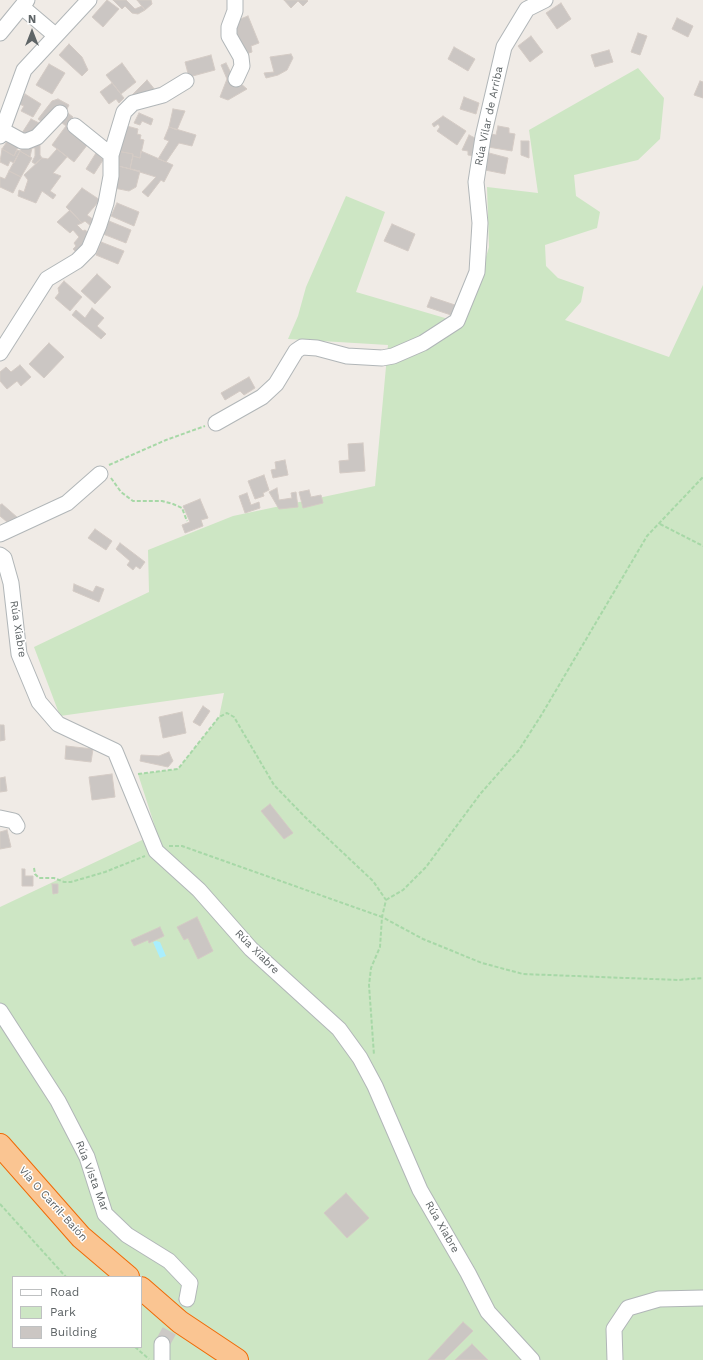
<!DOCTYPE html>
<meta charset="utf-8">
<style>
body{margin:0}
#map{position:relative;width:703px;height:1360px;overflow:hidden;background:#f0ebe6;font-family:"Work Sans",sans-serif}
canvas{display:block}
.legend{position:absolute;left:12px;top:1276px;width:130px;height:72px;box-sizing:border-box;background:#fff;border:1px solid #bfc1c2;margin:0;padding:5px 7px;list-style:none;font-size:12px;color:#5e6466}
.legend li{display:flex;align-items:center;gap:8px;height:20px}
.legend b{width:20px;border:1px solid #bfc1c2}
.north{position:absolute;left:12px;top:12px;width:40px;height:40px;-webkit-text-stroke:3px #fff;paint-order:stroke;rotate:0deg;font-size:11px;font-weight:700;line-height:16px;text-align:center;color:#5e6466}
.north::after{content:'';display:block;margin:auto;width:14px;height:18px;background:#5e6466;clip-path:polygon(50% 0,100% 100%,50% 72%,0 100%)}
</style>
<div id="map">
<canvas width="703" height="1360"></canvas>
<ul class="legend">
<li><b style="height:5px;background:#fff"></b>Road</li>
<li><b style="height:11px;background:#cde6c4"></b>Park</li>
<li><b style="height:11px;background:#cbc6c3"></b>Building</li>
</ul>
<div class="north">N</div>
</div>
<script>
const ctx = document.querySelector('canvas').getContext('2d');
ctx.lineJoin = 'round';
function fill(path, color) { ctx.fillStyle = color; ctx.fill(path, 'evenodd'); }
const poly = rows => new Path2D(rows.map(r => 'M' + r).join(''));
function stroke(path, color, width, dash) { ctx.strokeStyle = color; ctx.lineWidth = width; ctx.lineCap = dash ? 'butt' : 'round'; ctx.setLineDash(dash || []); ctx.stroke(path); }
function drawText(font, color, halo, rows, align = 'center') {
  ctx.font = font + ' "Work Sans",sans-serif'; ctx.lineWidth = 3; ctx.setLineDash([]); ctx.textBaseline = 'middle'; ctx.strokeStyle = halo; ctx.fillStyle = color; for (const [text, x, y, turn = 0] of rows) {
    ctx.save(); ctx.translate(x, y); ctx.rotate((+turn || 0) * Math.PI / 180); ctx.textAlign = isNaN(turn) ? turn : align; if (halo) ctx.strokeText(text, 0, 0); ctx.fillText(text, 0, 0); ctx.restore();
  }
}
const green = poly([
 [638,68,664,98,660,139,638,160,574,175,576,196,600,212,597,228,545,245,546,266,558,278,584,287,581,302,565,320,669,357,703,285,703,1360,0,1360,0,907,157,833,138,774,178,769,219,717,224,693,60,716,34,647,149,592,148,550,233,516,375,486,388,345,288,339,298,316,306,287,346,196,385,212,356,292,445,318,463,318,478,284,489,247,487,187,538,193,529,130],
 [13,1277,141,1277,141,1347,13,1347]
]);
const water = poly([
 [156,941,160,942,166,956,160,958,153,942]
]);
const building = poly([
 [107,0,119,9,103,27,92,17,107,0],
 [113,0,126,0,135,9,142,6,145,10,138,14,132,13,125,6,122,9,113,0],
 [137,0,151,0,152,4,145,10,137,0],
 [284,0,307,0,308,1,303,6,298,1,291,8,284,0],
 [561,3,571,19,557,29,546,13,561,3],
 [248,16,259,43,251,46,252,52,243,55,231,35,233,22,248,16],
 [677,18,693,26,688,37,672,29,677,18],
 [638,33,647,36,640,55,631,52,638,33],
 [531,36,543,52,530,62,518,46,531,36],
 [69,44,82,57,88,70,82,76,59,55,69,44],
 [454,47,475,59,468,71,448,59,454,47],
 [609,50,613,62,595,67,591,55,609,50],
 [291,54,293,58,287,70,278,75,266,78,264,73,274,72,270,57,291,54],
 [211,55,215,70,189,77,185,62,211,55],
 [122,63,136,82,121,94,106,75,122,63],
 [226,63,233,77,247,89,228,100,220,97,227,79,221,65,226,63],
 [49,64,65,73,52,94,36,85,49,64],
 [147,80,156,91,131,96,147,80],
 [700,81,703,82,703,98,694,95,700,81],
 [112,83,124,98,119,103,116,99,109,104,100,92,112,83],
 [25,94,41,104,33,117,21,111,24,106,19,104,25,94],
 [464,97,479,103,476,114,460,109,464,97],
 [58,99,69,105,66,111,46,125,38,119,52,101,58,99],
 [173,109,185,111,177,130,169,127,173,109],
 [64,110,73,117,66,126,57,119,64,110],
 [139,113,153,119,151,125,142,121,140,125,134,123,139,113],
 [443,116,466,131,457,145,437,131,440,127,438,124,434,127,432,124,443,116],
 [31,119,41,124,24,139,20,136,31,119],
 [123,125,138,129,137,134,141,135,140,139,144,140,140,158,133,156,133,154,117,151,123,125],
 [66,126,88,144,74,162,52,145,66,126],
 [498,126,509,128,509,133,515,134,512,151,488,147,491,134,496,135,498,126],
 [169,127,196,135,192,146,179,143,166,162,158,159,169,141,164,139,169,127],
 [469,135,477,139,475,156,468,155,468,151,462,150,469,135],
 [10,137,20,142,14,156,2,149,10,137],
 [40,140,40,155,42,158,35,164,32,162,35,156,35,148,32,148,30,157,20,151,23,146,40,140],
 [521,141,529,141,529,158,521,155,521,141],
 [2,149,14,156,17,150,20,151,14,163,10,161,8,166,0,162,2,149],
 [57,149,67,157,53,173,61,176,50,191,56,195,53,199,42,191,36,203,18,196,19,190,24,192,28,180,24,175,42,158,48,159,57,149],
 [20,151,32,158,21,177,9,171,20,151],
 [117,151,133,154,130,169,114,165,117,151],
 [141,151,173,165,164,182,161,180,148,197,142,192,156,177,130,169,133,156,140,158,141,151],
 [96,153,103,160,94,174,86,169,96,153],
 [489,153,508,158,505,174,485,170,489,153],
 [114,165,140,171,136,187,129,191,114,188,114,165],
 [9,171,21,177,13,193,0,187,0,177,5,179,9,171],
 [82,188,100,200,87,215,94,220,92,227,85,221,82,223,66,207,82,188],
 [117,203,139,212,134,226,111,216,117,203],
 [70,210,82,223,77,225,83,231,85,230,89,233,83,245,76,252,73,249,76,246,74,243,79,237,73,230,70,233,57,222,70,210],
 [109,221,131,230,126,243,103,234,109,221],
 [392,224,415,234,408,251,384,241,392,224],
 [101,242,124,251,118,264,96,255,101,242],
 [97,274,111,287,95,304,81,291,97,274],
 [64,281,82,297,70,311,55,298,59,293,58,288,64,281],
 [431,297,458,306,454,316,427,307,431,297],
 [92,308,104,318,97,326,106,334,101,339,72,315,76,310,85,318,92,308],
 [49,343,64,357,44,378,29,364,49,343],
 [20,365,31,377,21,386,17,381,7,389,0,381,0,372,6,367,11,372,20,365],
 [249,377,255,388,244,395,240,391,225,400,221,393,249,377],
 [363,443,365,471,340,473,339,461,349,460,348,444,363,443],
 [285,460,288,475,273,478,271,470,276,469,275,462,285,460],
 [264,475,269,490,263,493,264,496,255,499,248,481,264,475],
 [277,488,279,500,292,498,291,493,296,492,298,507,279,509,269,492,277,488],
 [309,490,311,497,321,495,323,503,303,508,299,492,309,490],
 [247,493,251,505,259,502,260,508,245,513,239,496,247,493],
 [200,499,208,518,201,520,203,526,185,533,182,525,190,522,183,506,200,499],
 [2,504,18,518,7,522,0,516,0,505,2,504],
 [95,529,112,541,106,550,88,538,95,529],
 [120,543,145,562,140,569,136,566,133,570,127,565,130,561,116,549,120,543],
 [74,584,93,592,96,586,104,589,99,602,73,591,74,584],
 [203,706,210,711,200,726,193,722,203,706],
 [182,712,186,733,163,738,159,717,182,712],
 [0,725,4,725,5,740,0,741,0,725],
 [66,746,93,749,91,762,65,759,66,746],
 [169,752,173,761,168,767,140,761,141,755,159,756,169,752],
 [112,774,115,797,92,800,89,777,112,774],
 [5,777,7,791,0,792,0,778,5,777],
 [270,804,293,833,284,839,261,811,270,804],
 [7,830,11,847,0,849,0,832,7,830],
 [22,869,25,869,25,876,33,876,33,886,22,886,22,869],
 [52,884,58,884,58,893,53,894,52,884],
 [197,917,213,951,198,959,188,938,184,940,177,927,197,917],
 [160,927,164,936,149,943,148,940,134,946,131,940,160,927],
 [346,1193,369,1218,347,1238,324,1213,346,1193],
 [463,1322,473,1331,444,1360,428,1360,463,1322],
 [472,1344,488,1360,455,1360,472,1344]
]);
const minorTunnel = poly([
 [162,1344,187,1299]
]);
const path = poly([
 [109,465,166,440,205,426],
 [111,478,121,492,133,501,162,501,173,504,182,508,187,521],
 [660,524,703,546],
 [138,774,178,769,219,717,227,713,234,717,274,785,305,817,373,881,386,900,382,917,423,939,482,963,523,974,678,980,703,978],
 [169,846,182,846,382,917,380,947,371,968,369,985,374,1055],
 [34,868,35,874,39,878,54,878,64,882,71,882,105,872,145,856],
 [386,900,403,890,426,867,481,793,519,750,542,714,647,536,703,477],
 [0,1204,66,1277],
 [135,1347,149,1359]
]);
const minor = poly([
 [235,0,235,11,229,27,229,36,241,57,242,66,236,79],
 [22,7,55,35],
 [0,33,27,0],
 [75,126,111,155],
 [2,130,22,141,27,141,37,137,60,113],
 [0,136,24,70,89,0],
 [0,353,47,279,77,261,89,249,99,225,106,203,111,176,111,155,124,112,133,103,163,95,186,81],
 [216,423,262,397,276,384,296,351,302,347,317,348,347,356,382,358,393,356,423,343,457,321,477,272,480,223,476,182,483,137,504,47,527,9,545,0],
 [0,534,67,503,100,474],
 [0,555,4,558,11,583,19,654,39,702,58,724,115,751,156,851,199,890,251,949,339,1029,360,1058,375,1086,420,1190,468,1273,488,1312,532,1360],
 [0,818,14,821,17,826],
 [0,1011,58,1101,87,1157,105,1214,127,1235,169,1261,190,1283,187,1299],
 [162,1360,162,1344],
 [615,1360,614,1329,628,1308,659,1299,703,1298]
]);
const highway = poly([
 [0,1145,81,1237,128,1277],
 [141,1288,180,1322,237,1360]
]);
const streetNames = [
 ["Rúa Vilar de Arriba",489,116,-78],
 ["Rúa Xiabre",18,629,81],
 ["Rúa Xiabre",257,952,45],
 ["Rúa Vista Mar",92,1176,69],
 ["Vía O Carril-Baión",53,1204,48],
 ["Rúa Xiabre",442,1227,60]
];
fill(green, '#cde6c4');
fill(water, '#a9eefd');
fill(building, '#cbc6c3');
stroke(building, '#d4cbc5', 1);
stroke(minorTunnel, '#ccc9c6', 15, [15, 8]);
stroke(minor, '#b1b6b8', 17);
stroke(highway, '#f06a06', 24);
stroke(path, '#a7d8a7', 2, [4, 2]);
stroke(minor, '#fff', 15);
stroke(highway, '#fac592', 22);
drawText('11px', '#5e6466', '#fff', streetNames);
</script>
